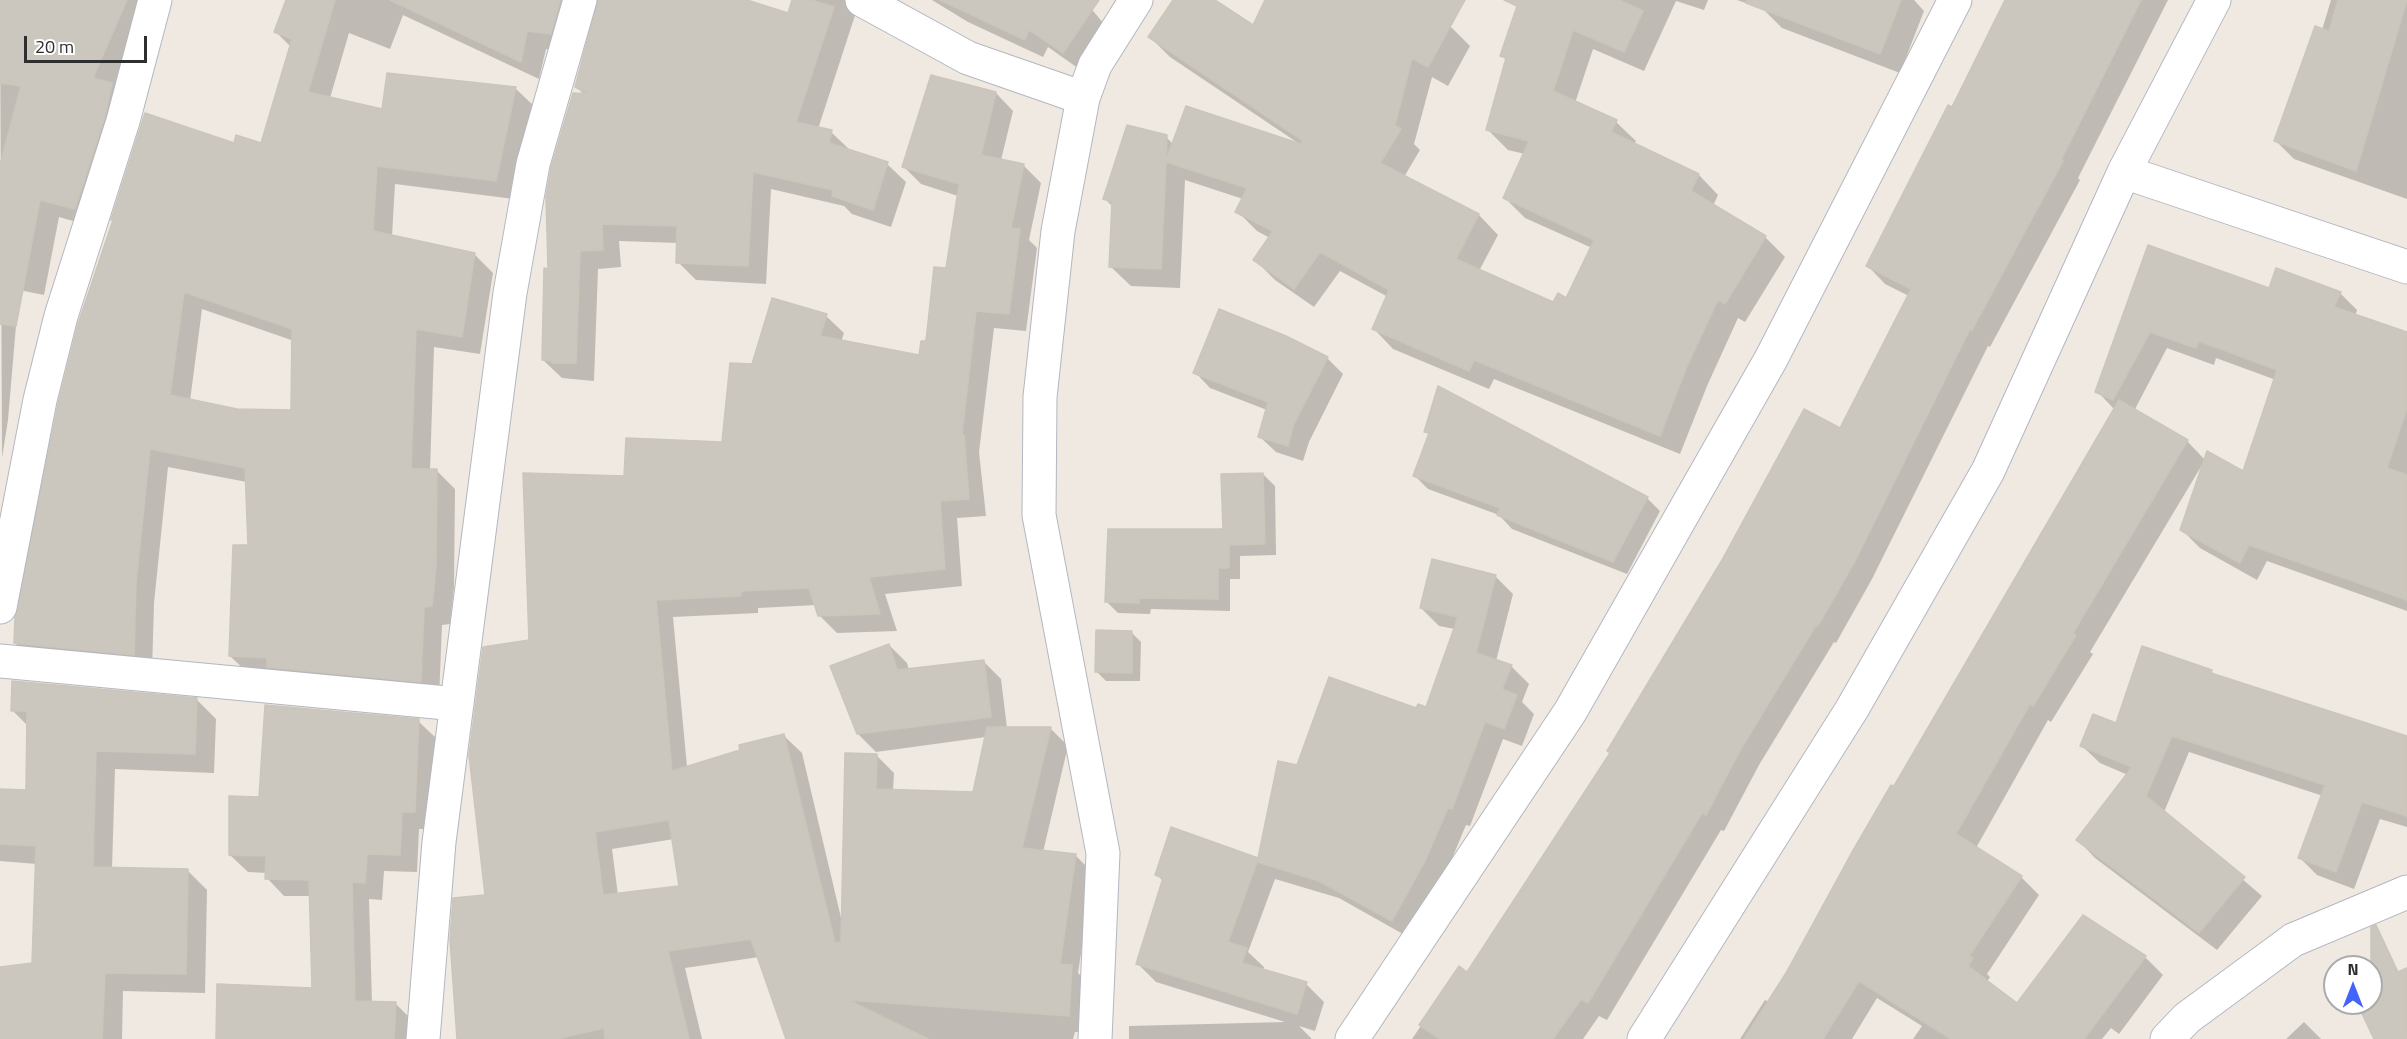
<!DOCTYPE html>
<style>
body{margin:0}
#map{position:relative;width:2407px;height:1039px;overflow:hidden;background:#efe9e1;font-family:"Titillium Web",sans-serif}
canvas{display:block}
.north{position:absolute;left:2323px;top:955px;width:60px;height:60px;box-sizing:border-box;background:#fff;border:2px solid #ababab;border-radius:50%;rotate:0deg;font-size:16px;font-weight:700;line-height:24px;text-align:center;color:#2e2e2e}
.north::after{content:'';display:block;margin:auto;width:21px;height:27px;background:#4264fb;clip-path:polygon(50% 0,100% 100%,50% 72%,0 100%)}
.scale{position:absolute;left:24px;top:36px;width:123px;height:27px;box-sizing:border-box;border:3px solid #2e2e2e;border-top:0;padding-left:8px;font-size:18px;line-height:21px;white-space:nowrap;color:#2e2e2e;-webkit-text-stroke:4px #fff;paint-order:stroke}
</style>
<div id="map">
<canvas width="2407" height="1039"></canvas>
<div class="north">N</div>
<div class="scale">20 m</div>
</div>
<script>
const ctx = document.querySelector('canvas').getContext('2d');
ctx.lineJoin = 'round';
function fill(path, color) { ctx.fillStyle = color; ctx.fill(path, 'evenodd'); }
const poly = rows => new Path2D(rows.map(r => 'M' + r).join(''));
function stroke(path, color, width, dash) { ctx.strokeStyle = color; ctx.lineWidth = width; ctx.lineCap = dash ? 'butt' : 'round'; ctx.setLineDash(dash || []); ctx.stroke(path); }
const shadow = poly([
 [0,0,154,0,94,227,59,217,44,295,19,290,8,420,2,458],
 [287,0,594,0,569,52,546,49,539,79,403,15,390,49,349,33,330,98,384,111,515,88,534,106,514,199,395,184,392,236,474,254,493,273,480,354,434,347,430,471,437,471,455,489,454,587,450,624,442,625,439,699,249,674,230,656,249,547,247,482,168,467,154,603,152,672,34,661,15,643,235,145,262,145,291,47,276,32],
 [202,309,294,341,293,411,236,410,190,401],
 [600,0,742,0,789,15,794,0,860,0,818,129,831,132,850,150,887,164,906,182,891,227,852,214,844,206,771,189,766,284,696,280,678,262,678,243,619,241,621,267,598,269,594,381,562,378,543,360,549,271,585,95,576,87],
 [932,0,1084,0,1109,30,1082,71,1048,47,1043,57,968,22],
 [1175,0,1212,0,1253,27,1266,0,1453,0,1450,26,1470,46,1448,86,1432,77,1414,144,1420,150,1404,177,1479,215,1498,235,1479,271,1553,304,1567,300,1592,248,1525,218,1505,198,1525,154,1508,150,1488,130,1507,60,1502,56,1521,0,1708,0,1704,10,1676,1,1644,71,1593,49,1575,103,1616,122,1636,141,1634,145,1699,175,1718,195,1713,206,1765,237,1785,257,1745,322,1738,318,1707,386,1680,454,1494,379,1489,389,1393,349,1374,329,1388,297,1340,271,1314,307,1275,280,1255,260,1270,238,1257,231,1237,211,1243,199,1185,180,1180,288,1131,286,1111,267,1113,207,1105,199,1166,137,1173,144,1301,145,1170,57,1150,37],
 [1737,0,1914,0,1924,11,1900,73,1782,28,1763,9],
 [2008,0,2168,0,2078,178,2080,180,1990,347,1988,346,1872,579,1836,643,1834,642,1759,765,1724,831,1721,830,1607,1020,1599,1016,1583,1039,1412,1039,1460,968,1468,974,1841,430,1909,296,1885,284,1868,266,1953,109],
 [2331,0,2407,0,2407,199,2294,159,2276,141,2322,30],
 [996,93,1013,111,1001,160,1023,165,1041,183,1029,240,1037,248,1026,331,994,328,979,452,986,516,957,518,962,586,885,594,897,631,837,633,819,615,816,605,758,608,758,613,673,617,687,767,784,736,802,753,842,922,876,755,894,773,893,791,974,793,986,737,876,752,858,734,889,645,907,663,909,670,983,661,1001,679,1007,728,1050,728,1068,746,1043,852,1076,856,1093,873,1078,973,1089,984,1086,1032,1075,1032,1073,1039,788,1039,759,957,685,968,702,1039,459,1039,531,641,626,477,723,444,753,365,826,316,844,333,841,342,920,357,947,270,958,196,921,184,904,167],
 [674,839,681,887,618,895,612,849],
 [2149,247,2270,290,2340,293,2357,310,2355,316,2407,334,2407,611,2267,561,2257,580,2200,548,2182,530,2243,473,2276,380,2216,358,2214,365,2167,348,2134,411,2187,441,2205,460,2090,652,2093,654,2051,722,2048,720,1976,848,2021,877,2039,895,1987,974,1990,977,1987,982,2017,1005,2145,957,2163,975,2119,1034,2111,1028,2102,1039,1913,1039,1922,1026,1877,998,1852,1039,1740,1039,1765,1000,1769,1002,1788,974,2114,409,2097,391],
 [1327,358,1343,374,1309,442,1303,461,1276,452,1260,437,1267,410,1210,388,1195,372],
 [1425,431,1647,498,1660,511,1627,574,1512,529,1499,515,1428,489,1415,476,1430,435],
 [1263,474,1275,486,1276,555,1240,556,1240,579,1230,579,1230,611,1151,609,1150,614,1118,613,1106,601,1224,530],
 [1495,576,1513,594,1496,661,1511,666,1529,684,1522,702,1534,714,1522,746,1503,739,1470,826,1466,825,1443,880,1410,938,1339,898,1275,879,1248,952,1264,967,1263,971,1306,984,1324,1002,1315,1031,1299,1026,1312,1039,1129,1039,1129,1026,1285,1022,1156,982,1138,964,1163,881,1156,874,1259,860,1298,767,1417,710,1427,709,1455,629,1439,626,1421,608],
 [1132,633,1141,642,1140,681,1106,681,1097,672],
 [2211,671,2216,676,2407,737,2407,827,2380,819,2354,889,2317,875,2299,857,2323,796,2189,752,2164,812,2262,896,2217,950,2095,858,2078,840,2128,775,2100,763,2082,746],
 [197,700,216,719,214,773,115,769,112,869,188,871,207,890,205,993,123,991,122,1039,0,1039,0,969,33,965,37,864,0,861,0,790,27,791,28,726,12,710],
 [418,721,436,738,433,829,419,829,417,872,384,871,382,900,369,899,372,1003,395,1003,413,1021,412,1039,218,1039,313,989,311,896,284,896,267,878,267,873,248,872,230,855,260,798],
 [2304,1022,2321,1039,2286,1039]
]);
const building = poly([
 [0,0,127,0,93,78,112,83,105,116,75,209,40,200,16,326,0,324,0,165,21,86,0,83,0,0],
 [286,0,335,0,308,92,382,109,387,73,516,87,496,181,377,166,373,231,475,253,462,337,416,329,411,469,437,469,436,567,432,606,424,607,421,682,267,667,267,658,229,656,233,545,248,545,245,468,150,449,136,583,134,655,14,643,15,618,58,404,78,324,113,220,111,220,145,113,234,143,236,135,261,143,292,39,274,32,286,0],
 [184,292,292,329,291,410,237,409,170,395,184,292],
 [390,0,560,0,551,34,527,31,521,62,390,0],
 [598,0,747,0,788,13,792,0,811,0,834,7,796,122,832,130,829,143,888,162,873,210,832,196,833,190,753,172,748,266,676,263,677,226,602,224,603,250,580,251,576,363,552,363,552,361,542,360,544,268,548,269,546,197,551,168,573,93,590,94,575,87,598,0],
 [940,0,1099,0,1063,53,1029,30,1025,40,940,0],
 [1173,0,1215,0,1253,25,1265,0,1465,0,1428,67,1412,58,1395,125,1401,129,1380,163,1479,214,1456,259,1553,302,1558,293,1566,298,1594,240,1503,198,1529,141,1486,130,1506,58,1500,56,1517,6,1504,0,1619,0,1643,11,1624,52,1573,30,1553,91,1617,120,1611,132,1699,174,1691,191,1766,236,1725,304,1718,300,1687,366,1660,436,1474,360,1469,371,1372,329,1389,290,1320,252,1294,289,1253,260,1273,231,1235,212,1247,188,1166,162,1161,269,1109,267,1112,202,1103,199,1127,125,1167,135,1166,160,1186,106,1301,144,1303,141,1148,37,1173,0],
 [1747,0,1901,0,1880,54,1746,3,1747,0],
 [2005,0,2141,0,2061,160,2063,161,1972,330,1970,329,1855,561,1818,626,1816,625,1742,747,1706,815,1702,813,1588,1003,1581,999,1553,1039,1440,1039,1419,1025,1459,966,1467,972,1610,753,1607,751,1722,560,1804,409,1840,428,1911,289,1866,266,1948,105,1952,107,2005,0],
 [2338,0,2407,0,2356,171,2274,141,2315,26,2329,31,2338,0],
 [931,75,996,92,981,155,1024,164,1011,228,1020,229,1009,314,976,311,962,435,964,435,969,499,940,501,945,569,869,577,880,614,818,616,809,588,741,591,741,596,656,600,672,771,740,750,739,745,784,734,835,943,841,942,845,753,877,754,876,789,973,792,987,727,1051,727,1022,848,1076,854,1060,964,1072,965,1069,1016,848,1000,928,1039,786,1039,751,939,668,951,689,1039,605,1039,604,1028,557,1039,457,1039,450,940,453,898,485,895,469,755,483,647,529,640,523,473,624,476,626,438,722,442,730,363,752,364,772,298,827,314,820,336,919,355,921,341,926,341,934,267,946,268,959,184,902,167,931,75],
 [669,820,679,886,603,895,595,832,669,820],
 [2148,245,2269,288,2276,268,2341,292,2334,307,2407,332,2407,408,2387,468,2407,475,2407,600,2249,545,2240,563,2180,530,2207,451,2243,471,2277,370,2199,341,2196,348,2150,332,2113,400,2095,392,2148,245],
 [1219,309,1286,336,1328,357,1293,426,1288,446,1258,437,1268,402,1193,373,1219,309],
 [1438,386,1648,497,1613,562,1497,515,1500,508,1413,476,1429,433,1424,432,1438,386],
 [2119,400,2188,440,2073,633,2076,635,2033,706,2030,704,1956,834,2022,876,1969,956,1973,958,1968,966,2017,1003,2083,915,2146,956,2084,1039,1951,1039,1859,981,1823,1039,1744,1039,1786,973,1851,854,1891,785,1894,786,2119,400],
 [1263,473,1265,544,1229,545,1229,568,1218,568,1218,599,1139,598,1139,603,1105,602,1108,529,1223,529,1221,474,1263,473],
 [1432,559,1496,575,1476,653,1512,665,1502,689,1517,695,1504,729,1485,722,1452,809,1448,808,1425,861,1392,921,1319,881,1257,862,1228,942,1247,948,1242,963,1307,982,1297,1014,1136,964,1163,878,1155,875,1171,827,1258,858,1278,761,1297,765,1329,677,1416,708,1418,704,1426,707,1458,617,1420,608,1432,559],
 [1096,630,1132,631,1132,673,1095,672,1096,630],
 [889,644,897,670,984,660,991,717,857,734,830,666,889,644],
 [2142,646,2212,670,2211,673,2407,736,2407,816,2362,802,2336,872,2298,858,2325,785,2172,736,2146,796,2245,877,2199,933,2076,840,2132,767,2080,746,2093,714,2116,723,2142,646],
 [12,681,197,698,195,754,96,751,93,867,188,869,186,974,105,973,102,1039,0,1039,0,967,32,963,36,846,0,844,0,789,26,790,27,711,11,711,12,681],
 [265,705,419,719,415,812,402,812,400,855,367,854,365,883,352,882,355,1001,396,1002,394,1039,216,1039,217,984,312,988,309,880,265,879,266,856,229,855,229,796,259,797,265,705],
 [2376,925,2398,972,2407,968,2407,1039,2374,1039,2357,1003,2371,1003,2371,927,2376,925]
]);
const minor = poly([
 [862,0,968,58,1083,98],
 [2124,172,2407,267],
 [0,607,40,400,61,316,123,121,155,0],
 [0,661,457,704],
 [423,1039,439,842,510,293,533,164,580,0],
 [1095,1039,1103,853,1039,515,1040,397,1058,231,1083,98,1095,65,1136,0],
 [1352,1039,1570,712,1771,359,1955,0],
 [1644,1039,1852,709,1988,471,2124,172,2214,0],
 [2167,1039,2187,1018,2293,940,2407,892]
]);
fill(shadow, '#0003');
fill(building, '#cbc7bf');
stroke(building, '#cbc5ba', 1.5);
stroke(minor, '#b4b7c1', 35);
stroke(minor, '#fff', 33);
</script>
